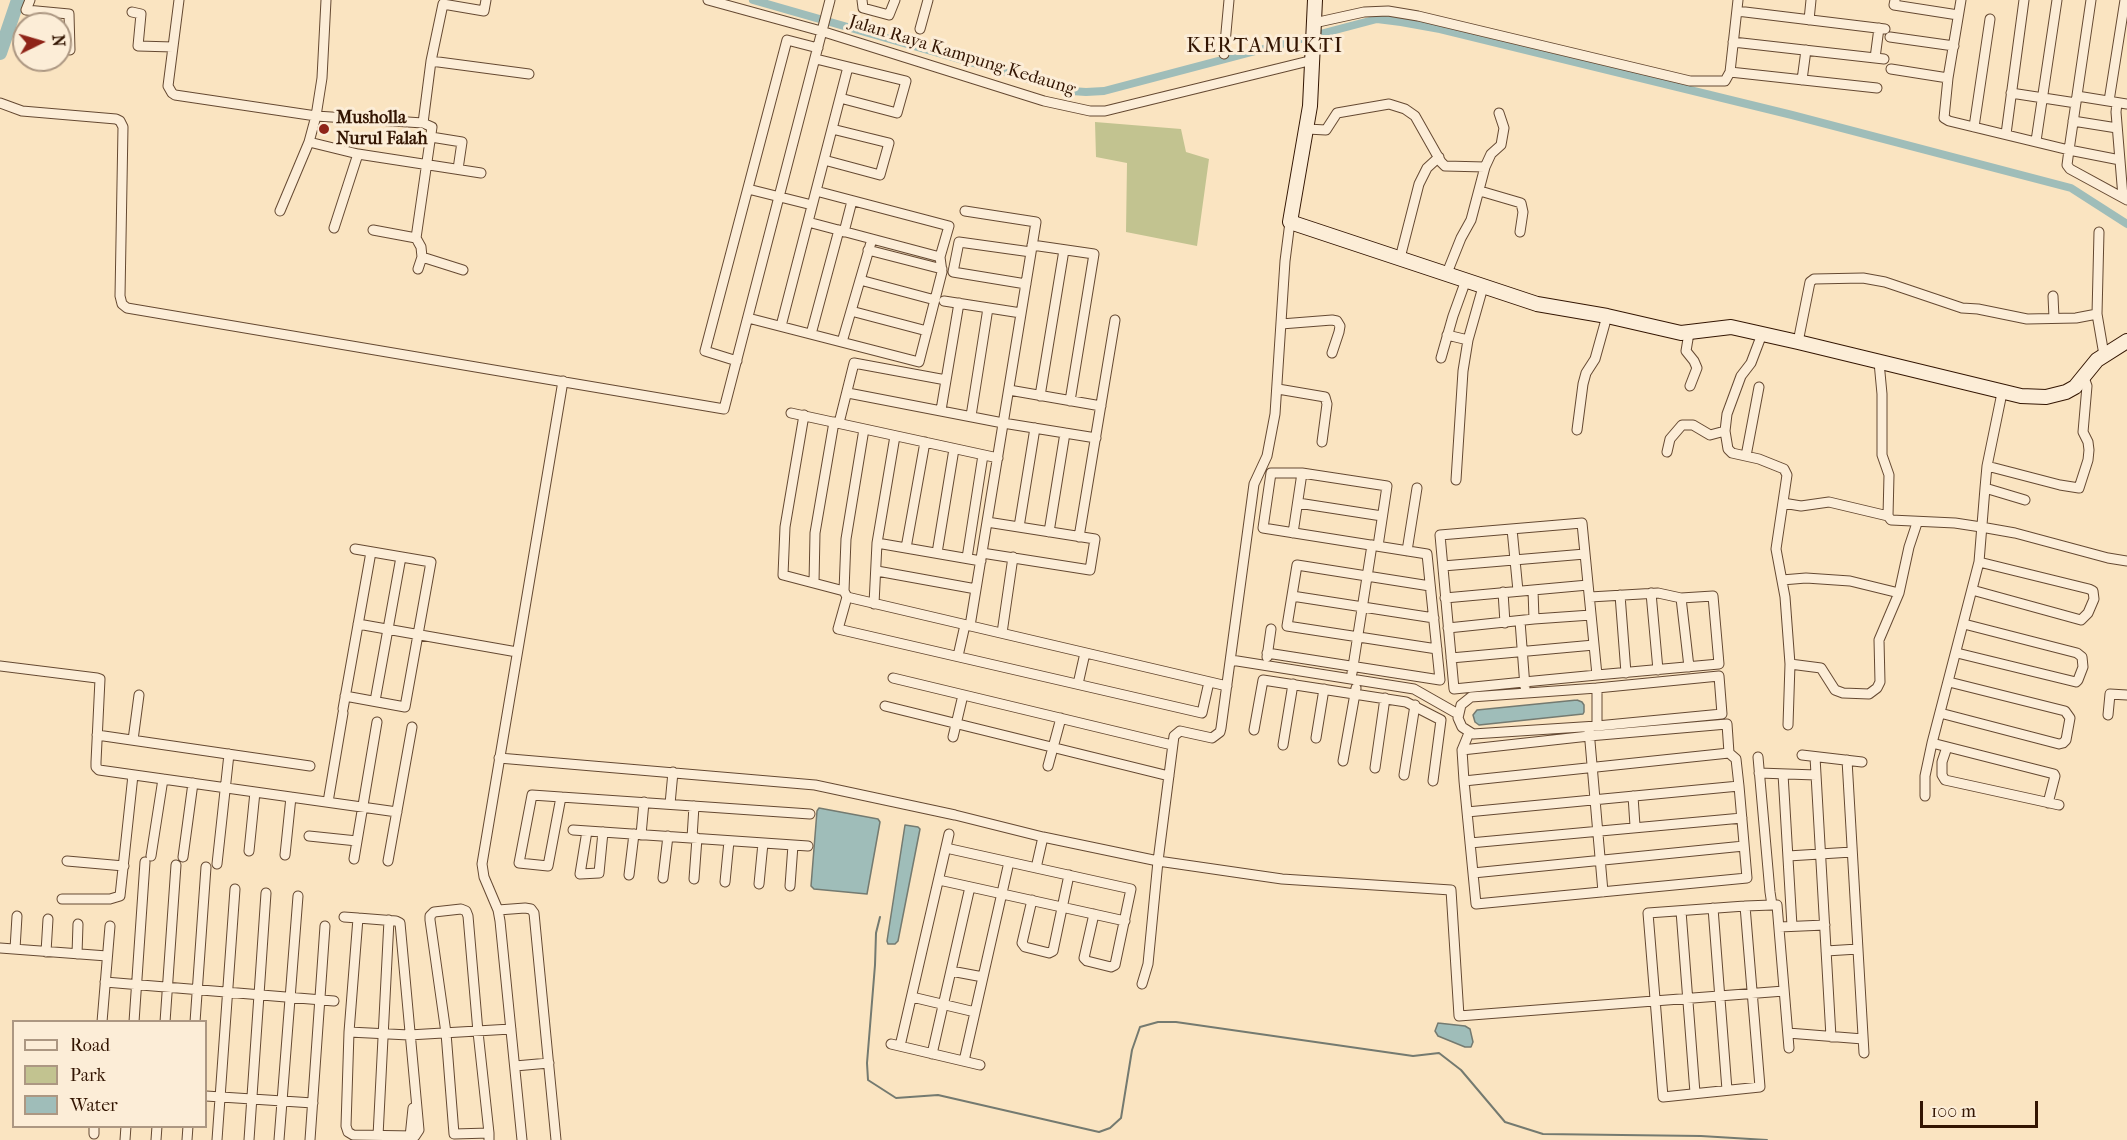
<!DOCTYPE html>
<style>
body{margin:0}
#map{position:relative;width:2127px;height:1140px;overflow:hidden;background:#fae4c1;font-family:"IM FELL French Canon",serif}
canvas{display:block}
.legend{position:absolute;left:12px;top:1020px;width:195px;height:108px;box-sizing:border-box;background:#fcedd7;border:2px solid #ac9782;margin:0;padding:8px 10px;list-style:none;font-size:18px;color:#331502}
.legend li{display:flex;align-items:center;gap:12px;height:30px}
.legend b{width:30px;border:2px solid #ac9782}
.north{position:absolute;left:12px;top:12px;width:60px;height:60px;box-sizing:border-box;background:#fcedd7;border:2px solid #ac9782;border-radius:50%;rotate:85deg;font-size:16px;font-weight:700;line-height:24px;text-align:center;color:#331502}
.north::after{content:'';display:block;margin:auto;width:21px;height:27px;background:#8f2418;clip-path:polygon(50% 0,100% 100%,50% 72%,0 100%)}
.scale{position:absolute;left:1920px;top:1101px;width:118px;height:27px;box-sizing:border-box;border:3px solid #331502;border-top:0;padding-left:8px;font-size:18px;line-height:21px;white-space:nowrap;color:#331502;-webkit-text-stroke:4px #fcedd7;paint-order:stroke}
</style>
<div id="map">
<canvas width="2127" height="1140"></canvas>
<ul class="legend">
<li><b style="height:8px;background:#fcedd7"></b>Road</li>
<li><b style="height:16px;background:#c2c390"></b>Park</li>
<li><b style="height:16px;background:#9fbdb9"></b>Water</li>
</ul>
<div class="north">N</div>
<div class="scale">100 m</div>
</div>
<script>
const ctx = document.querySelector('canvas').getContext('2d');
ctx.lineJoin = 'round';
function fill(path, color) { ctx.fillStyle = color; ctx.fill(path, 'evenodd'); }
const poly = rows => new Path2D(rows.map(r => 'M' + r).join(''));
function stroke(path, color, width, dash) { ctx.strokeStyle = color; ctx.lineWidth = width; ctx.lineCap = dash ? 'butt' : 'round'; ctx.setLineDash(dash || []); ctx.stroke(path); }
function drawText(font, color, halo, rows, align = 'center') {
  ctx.font = font + ' "IM FELL French Canon",serif'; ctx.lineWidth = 6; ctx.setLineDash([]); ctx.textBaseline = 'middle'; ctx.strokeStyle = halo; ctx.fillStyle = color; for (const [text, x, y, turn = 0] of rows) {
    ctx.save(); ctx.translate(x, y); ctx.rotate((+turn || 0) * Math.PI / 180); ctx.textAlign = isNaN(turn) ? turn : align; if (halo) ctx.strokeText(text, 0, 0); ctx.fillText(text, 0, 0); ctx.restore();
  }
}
const green = poly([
 [1095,122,1181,129,1186,152,1209,159,1197,246,1126,232,1127,163,1096,157]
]);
const water = poly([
 [1577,700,1582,702,1584,705,1584,712,1583,714,1479,725,1475,722,1473,715,1477,710,1577,700],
 [819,808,878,819,880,822,867,894,814,889,811,886,817,811,819,808],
 [905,825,918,827,920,829,898,941,895,944,888,944,887,941,905,825],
 [1438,1023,1465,1026,1470,1029,1473,1042,1471,1047,1465,1047,1438,1036,1435,1031,1438,1023]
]);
const stream = poly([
 [880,917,876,933,875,965,867,1063,868,1080,896,1098,938,1095,1099,1132,1110,1128,1121,1118,1132,1050,1140,1027,1158,1022,1176,1022,1413,1056,1439,1053,1461,1070,1505,1122,1543,1134,1701,1136,1767,1140]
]);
const canal = poly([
 [753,0,1071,91,1086,92,1104,91,1377,19,1401,22,1440,29,1792,115,2071,188,2127,224]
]);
const river = poly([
 [0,53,18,0]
]);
const street = poly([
 [30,0,26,10,69,14,70,50],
 [179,0,168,86,172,93,175,95,316,116,423,123,432,127,416,238,421,247,422,257,418,269],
 [708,0,821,31,1044,101,1090,111,1105,111,1313,60],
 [862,0,863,8,889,15,895,0],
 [1895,0,1894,5,1958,15],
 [1961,0,1948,78,1944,118,1949,121,2069,150,2067,165,2070,169,2127,200],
 [2091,0,2069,150,2120,160],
 [1737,11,1885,29],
 [132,12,141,14,138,46,173,47],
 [1809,20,1811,0],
 [1314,23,1364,12,1388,11,1418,16,1690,81,1725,81,1730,72,1738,0],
 [920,29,928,0],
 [1890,37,1954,46],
 [1733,42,1884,59],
 [1224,54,1229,0],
 [1875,58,1879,28],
 [816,59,906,81,897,113,840,98],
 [431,61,529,74],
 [1891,69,1948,78],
 [1730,72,1877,88],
 [1802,80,1806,50],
 [2011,93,2076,103],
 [2077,96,2127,104],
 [2109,101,2125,0],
 [0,103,22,111,116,119,120,121,123,127,120,296,122,304,127,308,724,409,830,0],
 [2117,103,2116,112,2123,197],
 [2073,121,2117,128],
 [423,123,431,61,443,4,484,11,486,0],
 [1974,127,1990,19],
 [1307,129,1326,130,1337,113,1389,104,1405,109,1415,116,1441,162,1445,166,1485,167],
 [2006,134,2024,0],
 [431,137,462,142,458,169],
 [2036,141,2057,0],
 [309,142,358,154,481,173],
 [824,160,880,175,889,143,832,129],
 [748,189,812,205],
 [1480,191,1521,203,1523,212,1520,232],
 [280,211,309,142,316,116,322,78,326,0],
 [965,211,1036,222,970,626],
 [808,222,940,257],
 [334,228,358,154],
 [373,230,416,238],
 [844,232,852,201],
 [2099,232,2097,314,2104,355],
 [1032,245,1094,254,1070,401],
 [868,250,942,269],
 [422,257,463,270],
 [1400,258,1419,184,1427,168,1439,157],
 [1447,273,1461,238,1471,220,1485,167,1491,154,1501,145,1504,128,1499,113],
 [860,280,935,300],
 [1026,284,953,272,959,242,1031,252],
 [2053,296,2054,318],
 [944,301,1021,313],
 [851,311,927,331],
 [748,318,919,362,942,272,940,257,949,226,816,191],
 [1281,324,1332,320,1337,321,1340,326,1339,332,1332,353],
 [781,326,848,67],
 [1689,333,1686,351,1694,361,1697,368,1690,386],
 [811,334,839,230],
 [1762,334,1751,363,1741,376,1727,414,1725,431,1728,449,1732,453,1759,459,1784,469,1787,475,1776,549,1785,597,1790,664,1821,668,1835,690,1843,693,1869,694,1877,688,1880,682,1879,640,1899,593,1909,547,1917,523],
 [1447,335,1468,340],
 [842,342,872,239],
 [1798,342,1810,282,1814,279,1863,278,1885,282,1962,308,1978,309,2027,319,2076,318,2097,314],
 [1441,358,1453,316,1466,280],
 [737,361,705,351,787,40,818,48],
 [1879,362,1882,394,1882,455,1889,475,1888,516,1891,520,1955,523,1981,527,2015,533,2108,558,2127,561],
 [1278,389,1325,397,1327,404,1322,442],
 [1009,390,1101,406],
 [848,393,1003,423,1096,438],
 [2002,393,1987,466,2060,485,2079,488,2088,460,2089,450,2088,442,2083,432,2087,386,2083,375],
 [1040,396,1064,250],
 [941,410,959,303],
 [791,413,998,458],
 [804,415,785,527,783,575,844,591,847,597,1227,686],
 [971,416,988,308],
 [839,423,854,363,946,380],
 [1577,430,1583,384,1586,373,1595,359,1607,316],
 [1667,452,1670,439,1682,425,1693,425,1710,435,1725,431],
 [1746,456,1759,387],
 [1987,466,1985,488,2025,500],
 [1456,480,1463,371,1468,340,1483,287],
 [1298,503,1382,516],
 [1783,503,1801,506,1829,502,1888,516],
 [1019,527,1035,428],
 [1512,529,1518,591],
 [1049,532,1065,433],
 [1293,533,1302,473],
 [1079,537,1115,320],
 [877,543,981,561],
 [906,548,925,442],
 [1407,551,1417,488],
 [937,553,954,449],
 [982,553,1090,570,1095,539,987,522],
 [967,558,983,455],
 [1443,566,1585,554],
 [877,571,976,589],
 [1782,580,1806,578,1850,581,1899,593],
 [814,583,815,533,834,422],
 [1430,586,1297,565,1287,626,1437,649],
 [1533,590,1534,619,1591,615],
 [1972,590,2081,620,2088,613,2094,599,2093,591,2089,589,1979,562],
 [844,591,846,539,864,429],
 [1503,592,1505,623],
 [1651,593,1658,670],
 [1620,595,1626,673],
 [1292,596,1434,618],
 [847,597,838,629,1202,713,1209,682],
 [1590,597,1658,593,1681,598,1713,596,1719,664,1597,675,1524,682,1454,689,1440,535,1582,523,1597,675],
 [1445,598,1588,585],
 [1681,598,1689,667],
 [874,604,877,543,895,436],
 [1520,621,1525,687],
 [358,624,517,652],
 [1448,628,1534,619],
 [1002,633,1013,557],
 [1267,653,1440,680,1427,554,1263,528,1271,473,1302,473,1387,486,1378,546],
 [1957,653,2076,682,2078,680,2083,667,2082,657,2077,653,1964,624],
 [958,656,965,625],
 [1267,657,1271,629],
 [1451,658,1594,645],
 [1231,660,1414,689,1458,714],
 [0,666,97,678,100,679,96,762,96,767,99,770,397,812],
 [1352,673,1372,545],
 [893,678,1172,745],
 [1078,684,1085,653],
 [1597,688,1597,726,1473,734,1462,727,1458,718,1461,705,1471,697,1597,688],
 [345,696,405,707,431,562,355,549],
 [375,701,401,557],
 [885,706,1169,776],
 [343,709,371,552],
 [1940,713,2059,744,2063,743,2066,740,2070,718,2065,711,1949,682],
 [2108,715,2110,694,2127,695],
 [1788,725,1790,664],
 [1597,726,1722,714,1719,676,1597,688],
 [1254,730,1263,680,1406,702,1441,720,1433,781],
 [1589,730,1603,892],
 [97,735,310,766],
 [953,737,963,695],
 [1316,738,1324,689],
 [133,740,139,695],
 [1932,743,2054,774,2055,776,2048,803],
 [1283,745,1293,684],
 [1947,747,1942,762,1942,775,1945,780,2059,805],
 [1462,750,1589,736,1727,724,1729,753,1464,781],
 [1729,753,1736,759,1739,786],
 [1802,755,1862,762],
 [1758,757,1770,892,1772,905,1777,905,1789,1048],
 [1815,757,1831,1037],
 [499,758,815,785,955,815,1043,837,1158,861,1282,879,1451,890,1459,1016,1784,991],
 [1847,760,1864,1053],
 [1343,761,1356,688],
 [1048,766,1061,718],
 [1375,768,1385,698],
 [1759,773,1816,775],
 [1783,774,1792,926],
 [1404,775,1415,705],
 [1633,796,1635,826],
 [1925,796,1925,776,1932,743,1979,562,1985,488],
 [561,797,548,866,519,863,532,795,561,797,810,814],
 [328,802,343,713],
 [670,804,673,772],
 [1467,812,1739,786,1747,878,1476,904,1464,781,1462,750,1469,733],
 [573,830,808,846],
 [587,831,580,874,599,873,603,832],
 [641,835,644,802],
 [309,836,357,841],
 [692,838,694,806],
 [1470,843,1742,818],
 [946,848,1131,889,1115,965,1111,967,1087,961,1084,958,1094,914],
 [249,851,255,792],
 [285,855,291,797],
 [151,856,163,779],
 [1788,856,1852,852],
 [183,857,193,783],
 [354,859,377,722],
 [67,861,124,866],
 [388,861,412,727],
 [217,864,229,754],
 [1036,868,1043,837],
 [1473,873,1744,846],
 [629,875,634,834],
 [663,878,668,836],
 [694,879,697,838],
 [939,880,1125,921],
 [725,882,729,841],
 [759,884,763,843],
 [790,886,793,845],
 [62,899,110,899,120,896,133,775],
 [1032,900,1022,943,1025,947,1049,953,1053,951,1069,875],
 [1745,906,1760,1087,1663,1097,1648,913,1745,906,1772,905],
 [1713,908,1727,1090],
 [498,910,525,908,531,909,534,913,556,1140],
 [1681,911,1695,1093],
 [344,917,358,918,396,921,400,923,419,1130,415,1136,353,1135,348,1132,346,1126,349,1032,358,918],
 [1779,927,1825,925],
 [0,948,107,956],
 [15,949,17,916],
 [1826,951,1858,949],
 [46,952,48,919],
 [77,954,78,924],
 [951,971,983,977],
 [105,982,334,1001],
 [1142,984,1148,964,1158,861,1174,736,1180,731,1212,738,1220,732,1221,728,1254,484,1267,456,1275,414,1285,261,1290,222],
 [912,997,975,1012],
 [102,1022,110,926],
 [134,1022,145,862],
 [165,1022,176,865],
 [195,1022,206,867],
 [349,1032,409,1035,511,1029],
 [1788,1033,1863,1039],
 [891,1044,980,1065],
 [900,1046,949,834],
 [932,1054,970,887],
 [964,1061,1009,862],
 [515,1066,549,1063],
 [206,1096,313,1103],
 [489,1133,454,1134,446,1033,430,920,430,916,434,912,461,909,466,911,468,916,478,1032,489,1133,489,1140],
 [94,1134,94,1126],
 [378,1136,389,920],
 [410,1137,413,1108],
 [125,1140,126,1126],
 [156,1140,157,1126],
 [187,1140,188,1126],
 [217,1140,235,889],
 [249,1140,266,893],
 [279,1140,298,896],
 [310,1140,325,926],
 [522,1140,500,921,498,910,484,877,482,864,563,381]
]);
const secondary = poly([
 [1315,0,1310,106,1290,222,1537,304,1607,316,1681,333,1731,327,1798,342,2021,396,2046,397,2066,392,2075,387,2097,360,2127,341]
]);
const markers = [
 [324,129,6,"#8f2418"]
];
const streetNames = [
 ["Jalan Raya Kampung Kedaung",962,56,17]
];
const poiNames = [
 ["Musholla",336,119],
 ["Nurul Falah",336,140]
];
const quarterNames = [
 ["KERTAMUKTI",1265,47]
];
fill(green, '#c2c390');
fill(water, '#9fbdb9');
stroke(water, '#747a70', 1.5);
stroke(stream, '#747a70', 2);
stroke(canal, '#9fbdb9', 8);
stroke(river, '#9fbdb9', 14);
stroke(street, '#654932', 11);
stroke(secondary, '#331502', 16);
stroke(street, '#fcedd7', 9);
stroke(secondary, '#fcedd7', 14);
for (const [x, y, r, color] of markers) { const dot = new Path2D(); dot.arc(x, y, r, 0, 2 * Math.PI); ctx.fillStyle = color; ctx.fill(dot); stroke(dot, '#fcedd7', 2); }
drawText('18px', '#331502', '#fcedd7', streetNames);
drawText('bold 18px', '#331502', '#fcedd7', poiNames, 'left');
ctx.letterSpacing = '1.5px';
drawText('21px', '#331502', '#fcedd7', quarterNames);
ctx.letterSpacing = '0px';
</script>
